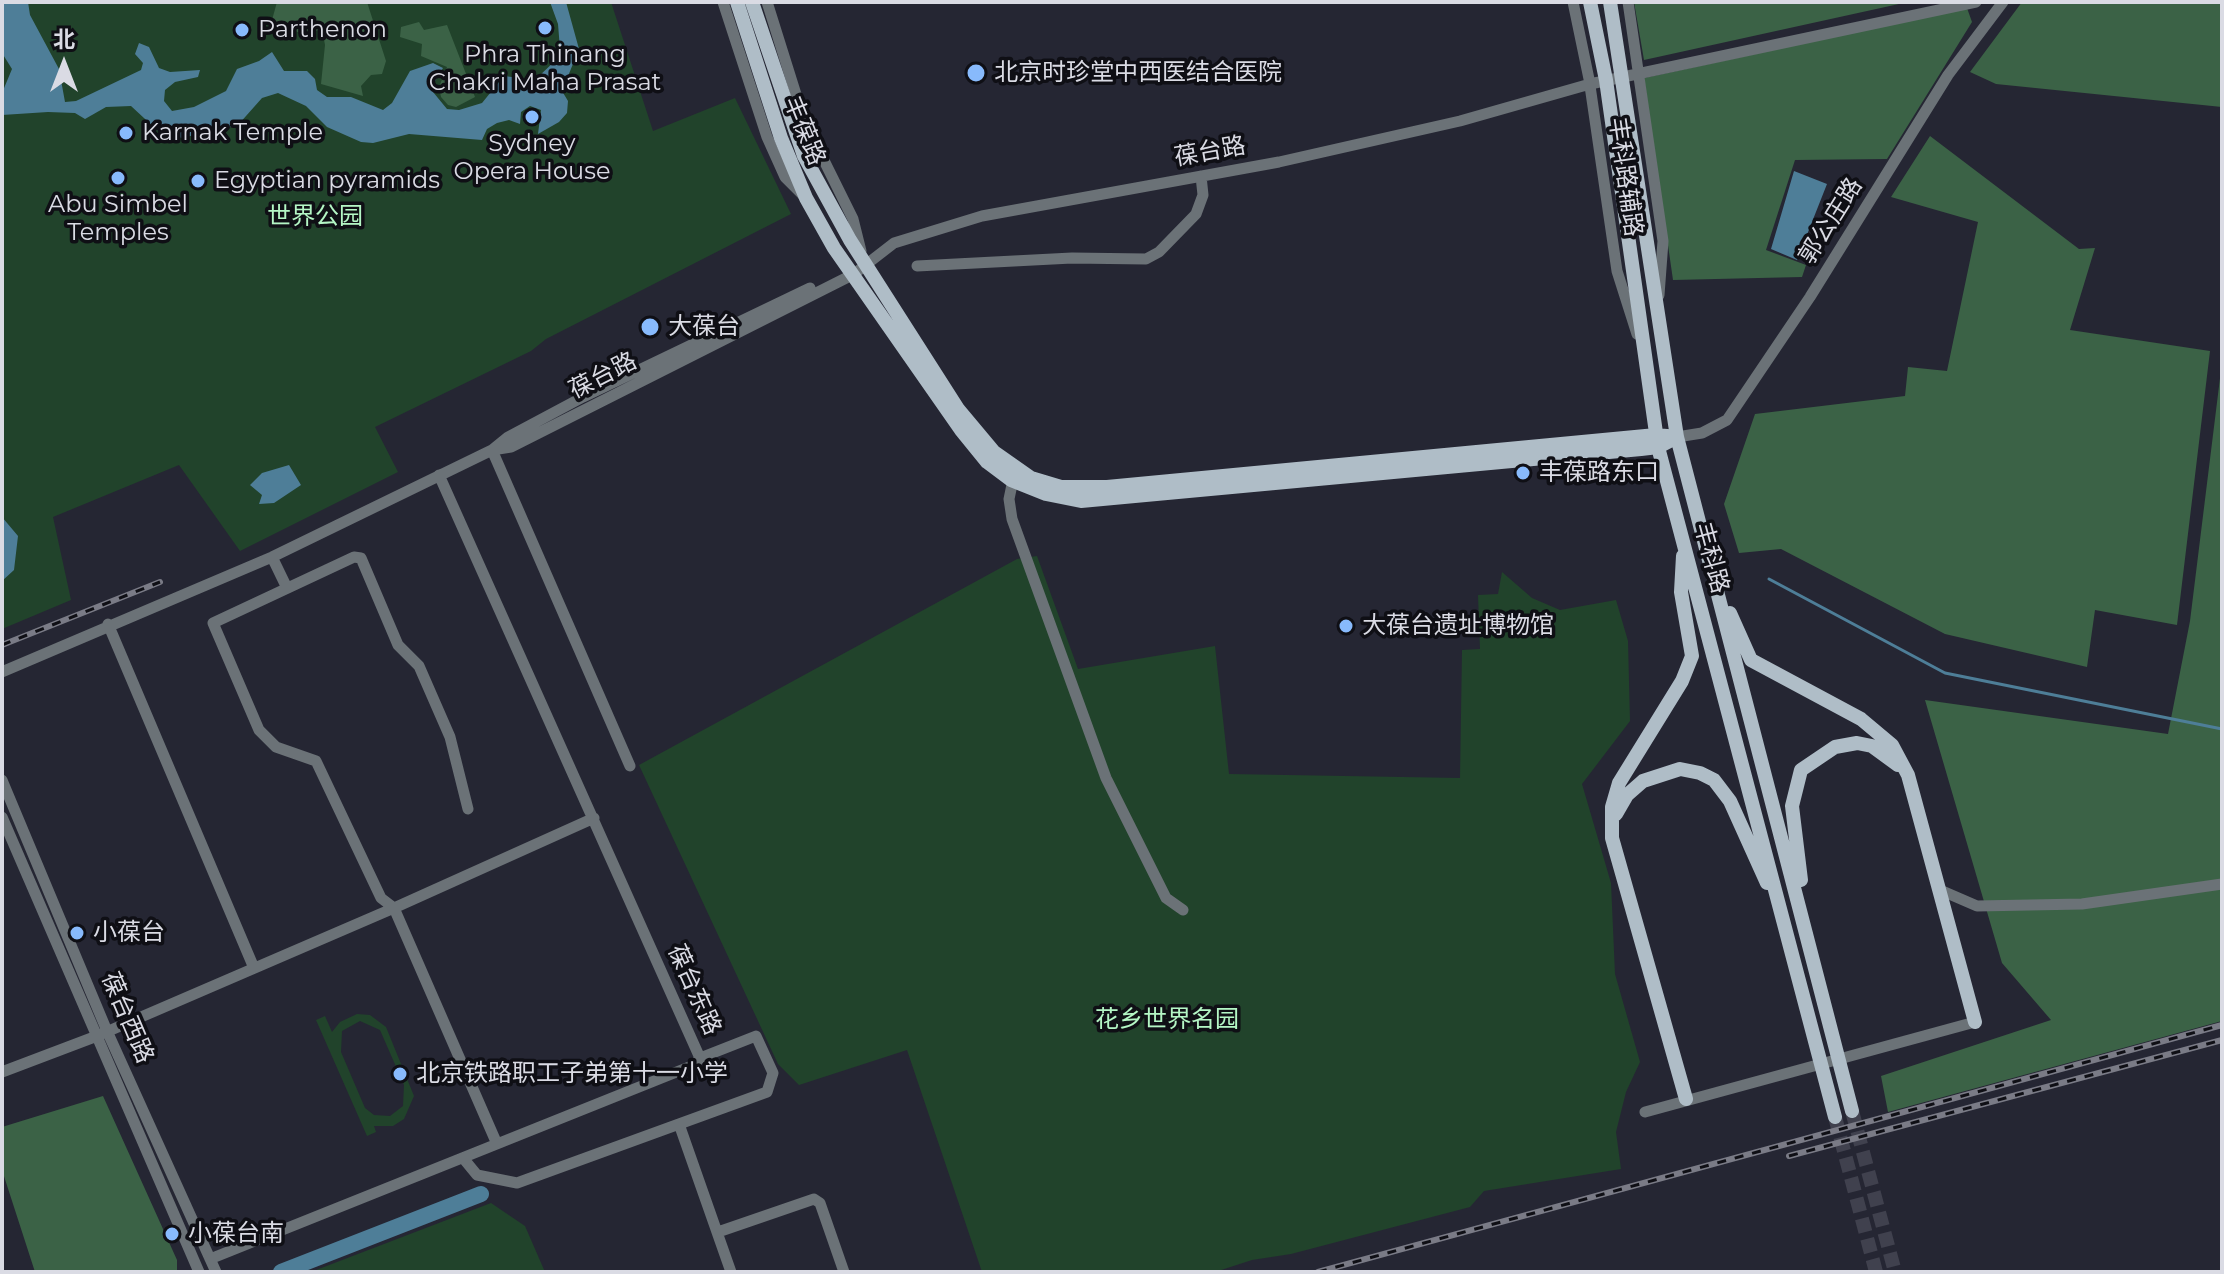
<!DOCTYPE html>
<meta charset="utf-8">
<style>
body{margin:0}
#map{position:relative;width:2224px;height:1274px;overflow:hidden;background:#252633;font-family:Montserrat,"Noto Sans SC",sans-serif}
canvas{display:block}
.frame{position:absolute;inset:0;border:4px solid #dadbe4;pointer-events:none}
.north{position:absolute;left:24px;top:24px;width:80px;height:80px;-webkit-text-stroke:6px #0f0f15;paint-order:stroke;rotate:0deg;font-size:22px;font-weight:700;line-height:32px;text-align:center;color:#dadbe4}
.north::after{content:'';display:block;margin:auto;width:28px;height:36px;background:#dadbe4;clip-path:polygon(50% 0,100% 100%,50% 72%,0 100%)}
</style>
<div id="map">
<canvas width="2224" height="1274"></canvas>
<div class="frame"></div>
<div class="north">北</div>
</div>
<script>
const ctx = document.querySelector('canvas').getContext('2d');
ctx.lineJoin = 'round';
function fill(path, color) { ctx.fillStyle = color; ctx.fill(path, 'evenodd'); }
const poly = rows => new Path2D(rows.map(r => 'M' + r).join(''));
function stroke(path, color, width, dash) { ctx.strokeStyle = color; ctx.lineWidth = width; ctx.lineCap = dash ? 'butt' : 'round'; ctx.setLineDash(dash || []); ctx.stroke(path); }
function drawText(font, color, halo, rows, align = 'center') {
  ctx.font = font + ' Montserrat,"Noto Sans SC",sans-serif'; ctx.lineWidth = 7; ctx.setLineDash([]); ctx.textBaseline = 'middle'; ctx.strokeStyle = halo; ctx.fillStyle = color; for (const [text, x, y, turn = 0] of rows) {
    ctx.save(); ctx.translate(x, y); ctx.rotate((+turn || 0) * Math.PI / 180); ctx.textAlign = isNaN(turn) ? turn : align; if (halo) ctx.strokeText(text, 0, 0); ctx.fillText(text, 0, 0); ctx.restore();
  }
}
const green = poly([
 [2,2,611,2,653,131,735,98,791,214,546,339,531,351,375,427,398,472,240,551,179,465,53,517,71,600,2,629],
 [1037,556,1078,669,1215,646,1229,774,1460,778,1462,650,1480,649,1478,595,1498,594,1502,572,1532,598,1560,610,1616,600,1628,641,1630,721,1582,784,1611,883,1615,974,1640,1062,1626,1092,1616,1132,1621,1169,1484,1191,1470,1207,1291,1254,1252,1260,1215,1272,982,1272,907,1050,799,1085,778,1064,639,765,1017,559],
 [357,1014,370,1015,386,1027,414,1096,404,1119,393,1126,374,1126,376,1132,367,1136,316,1020,325,1016,332,1032,340,1022],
 [360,1021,380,1030,404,1085,403,1106,390,1116,374,1115,365,1108,341,1052,342,1031],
 [491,1203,525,1226,545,1272,311,1272]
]);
const forest = poly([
 [277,2,367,2,386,61,382,74,371,75,361,86,363,96,321,84,325,45,322,29,304,35,272,20],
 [1634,2,1908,2,1644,60],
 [2022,2,2222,2,2222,107,1996,84,1970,72],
 [1967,8,1972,22,1887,159,1795,160,1766,250,1806,265,1802,277,1673,280,1644,78],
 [419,22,424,30,447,25,475,97,456,107,448,105,441,97,439,87,447,67,421,56,422,44,400,37,401,27],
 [1930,136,2079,249,2095,248,2070,330,2210,351,2177,625,2095,610,2087,667,1945,634,1781,549,1739,553,1724,504,1755,414,1905,396,1908,367,1947,371,1978,222,1891,197],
 [2222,362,2222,1021,1888,1112,1881,1076,2051,1020,2002,963,1925,700,2168,734,2190,621],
 [103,1096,177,1260,177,1272,35,1272,2,1170,2,1127]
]);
const water = poly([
 [2,2,28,2,30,15,59,69,65,102,76,101,141,70,143,63,135,54,139,43,149,47,159,68,170,72,200,70,198,77,175,82,165,90,164,101,172,111,194,107,226,91,237,69,259,61,272,52,284,71,307,71,315,79,317,90,327,97,351,97,383,110,392,103,410,71,433,63,443,68,435,81,433,92,447,109,459,110,482,103,504,76,527,79,538,77,556,60,560,49,558,24,550,2,566,2,579,49,562,91,568,101,567,113,559,122,538,134,541,110,530,106,521,112,520,124,509,120,497,123,487,129,482,140,409,134,373,143,361,142,327,127,306,106,278,93,262,98,238,125,182,138,158,131,131,106,106,107,85,119,75,113,48,112,2,115,2,93,12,69,2,53],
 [1794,171,1827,184,1797,260,1771,249],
 [289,465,301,485,274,503,259,504,262,495,250,485,262,473],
 [2,517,18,536,14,570,2,581]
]);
const stream = poly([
 [1769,579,1945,673,2222,729]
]);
const river = poly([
 [281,1272,481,1194]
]);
const majorTunnel = poly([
 [1852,1111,1895,1272],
 [1835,1117,1876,1272]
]);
const minor = poly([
 [723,2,767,137,785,177,803,195],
 [767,2,804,120,853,219,861,251],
 [1573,2,1589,79,1617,271,1637,334],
 [1628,2,1663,241,1659,295],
 [917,266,1072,258,1146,259,1159,252,1196,214,1203,195,1201,176],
 [1677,437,1702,433,1727,420,1810,297,1948,75,2003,2],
 [492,450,511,447,854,274,894,243,982,216,1279,162,1460,121,1590,84,1976,2],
 [492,450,630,766],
 [1014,475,1009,499,1012,519,1106,778,1166,898,1183,910],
 [272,557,287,588],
 [108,624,254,968],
 [2,672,272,557,492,450,508,437,583,397,810,288],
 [2,780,107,1031,216,1272],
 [468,809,450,737,419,666,398,645,361,558,354,557,213,623,259,730,276,747,316,761,381,898,394,908,594,818],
 [2,817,199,1272],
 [1940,890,1977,906,2082,904,2222,884],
 [2,1072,97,1036,394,908,497,1144],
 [1645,1112,1975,1022],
 [679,1124,731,1272],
 [463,1158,477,1175,517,1183,767,1092,773,1073,756,1036,700,1058],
 [718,1232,814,1199,820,1203,844,1272],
 [210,1259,694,1065,700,1058,439,475]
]);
const major = poly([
 [737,2,781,138,806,198,834,248,961,430,987,462,1011,480,1046,494,1081,501,1641,449,1658,447,1677,437],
 [752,2,804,156,850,240,958,409,994,452,1031,478,1061,487,1107,487,1656,435,1677,437],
 [1590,2,1606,80,1658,447,1835,1117],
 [1610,2,1677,437,1852,1111],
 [1683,556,1681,592,1692,656,1682,681,1619,783,1612,807,1612,838,1686,1099],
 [1730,613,1751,660,1861,719,1892,745,1908,775,1975,1022],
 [1616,814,1627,795,1643,781,1680,769,1700,773,1714,780,1730,801,1767,883],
 [1801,880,1792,806,1801,770,1835,747,1857,743,1872,746,1898,765]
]);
const rail = poly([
 [2,645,160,582],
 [1789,1156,2222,1040],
 [1318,1272,2222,1025]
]);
const markers = [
 [545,28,8,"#88bafc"],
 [242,30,8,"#88bafc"],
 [976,73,10,"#88bafc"],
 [532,117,8,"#88bafc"],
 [126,133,8,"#88bafc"],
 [118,178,8,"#88bafc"],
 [198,181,8,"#88bafc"],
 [650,327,10,"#88bafc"],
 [1523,473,8,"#88bafc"],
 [1346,626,8,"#88bafc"],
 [77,933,8,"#88bafc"],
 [400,1074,8,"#88bafc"],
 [172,1234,8,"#88bafc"]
];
const poiNames = [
 ["Parthenon",258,30],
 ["Phra Thinang",545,55,"center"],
 ["Chakri Maha Prasat",545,83,"center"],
 ["北京时珍堂中西医结合医院",994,73],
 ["Karnak Temple",142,133],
 ["Sydney",532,144,"center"],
 ["Opera House",532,172,"center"],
 ["Egyptian pyramids",214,181],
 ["Abu Simbel",118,205,"center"],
 ["Temples",118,233,"center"],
 ["大葆台",668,327],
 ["丰葆路东口",1539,473],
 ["大葆台遗址博物馆",1362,626],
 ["小葆台",93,933],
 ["北京铁路职工子弟第十一小学",416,1074],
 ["小葆台南",188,1234]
];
const streetNames = [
 ["丰葆路",804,131,68],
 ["葆台路",1210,152,-10],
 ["丰科路辅路",1625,177,82],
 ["郭公庄路",1831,221,-58],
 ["葆台路",603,376,-27],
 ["丰科路",1711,558,75],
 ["葆台东路",694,990,66],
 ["葆台西路",127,1018,67]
];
const parkNames = [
 ["世界公园",315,217],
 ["花乡世界名园",1167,1020]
];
fill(green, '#21432b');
fill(forest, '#3b6246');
fill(water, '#4e7e98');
stroke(stream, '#4e7e98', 3);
stroke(river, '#4e7e98', 16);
stroke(majorTunnel, '#40414e', 14, [14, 7]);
stroke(minor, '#6b7277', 11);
stroke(major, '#afbdc7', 14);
stroke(rail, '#7a7b86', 6);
stroke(rail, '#0f0f15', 3, [9]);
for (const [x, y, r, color] of markers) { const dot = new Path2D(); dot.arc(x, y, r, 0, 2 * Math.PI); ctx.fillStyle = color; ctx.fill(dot); stroke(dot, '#0f0f15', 3); }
drawText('24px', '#dadbe4', '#0f0f15', poiNames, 'left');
drawText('24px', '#dadbe4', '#0f0f15', streetNames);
drawText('24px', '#b4f6c5', '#0f0f15', parkNames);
</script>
